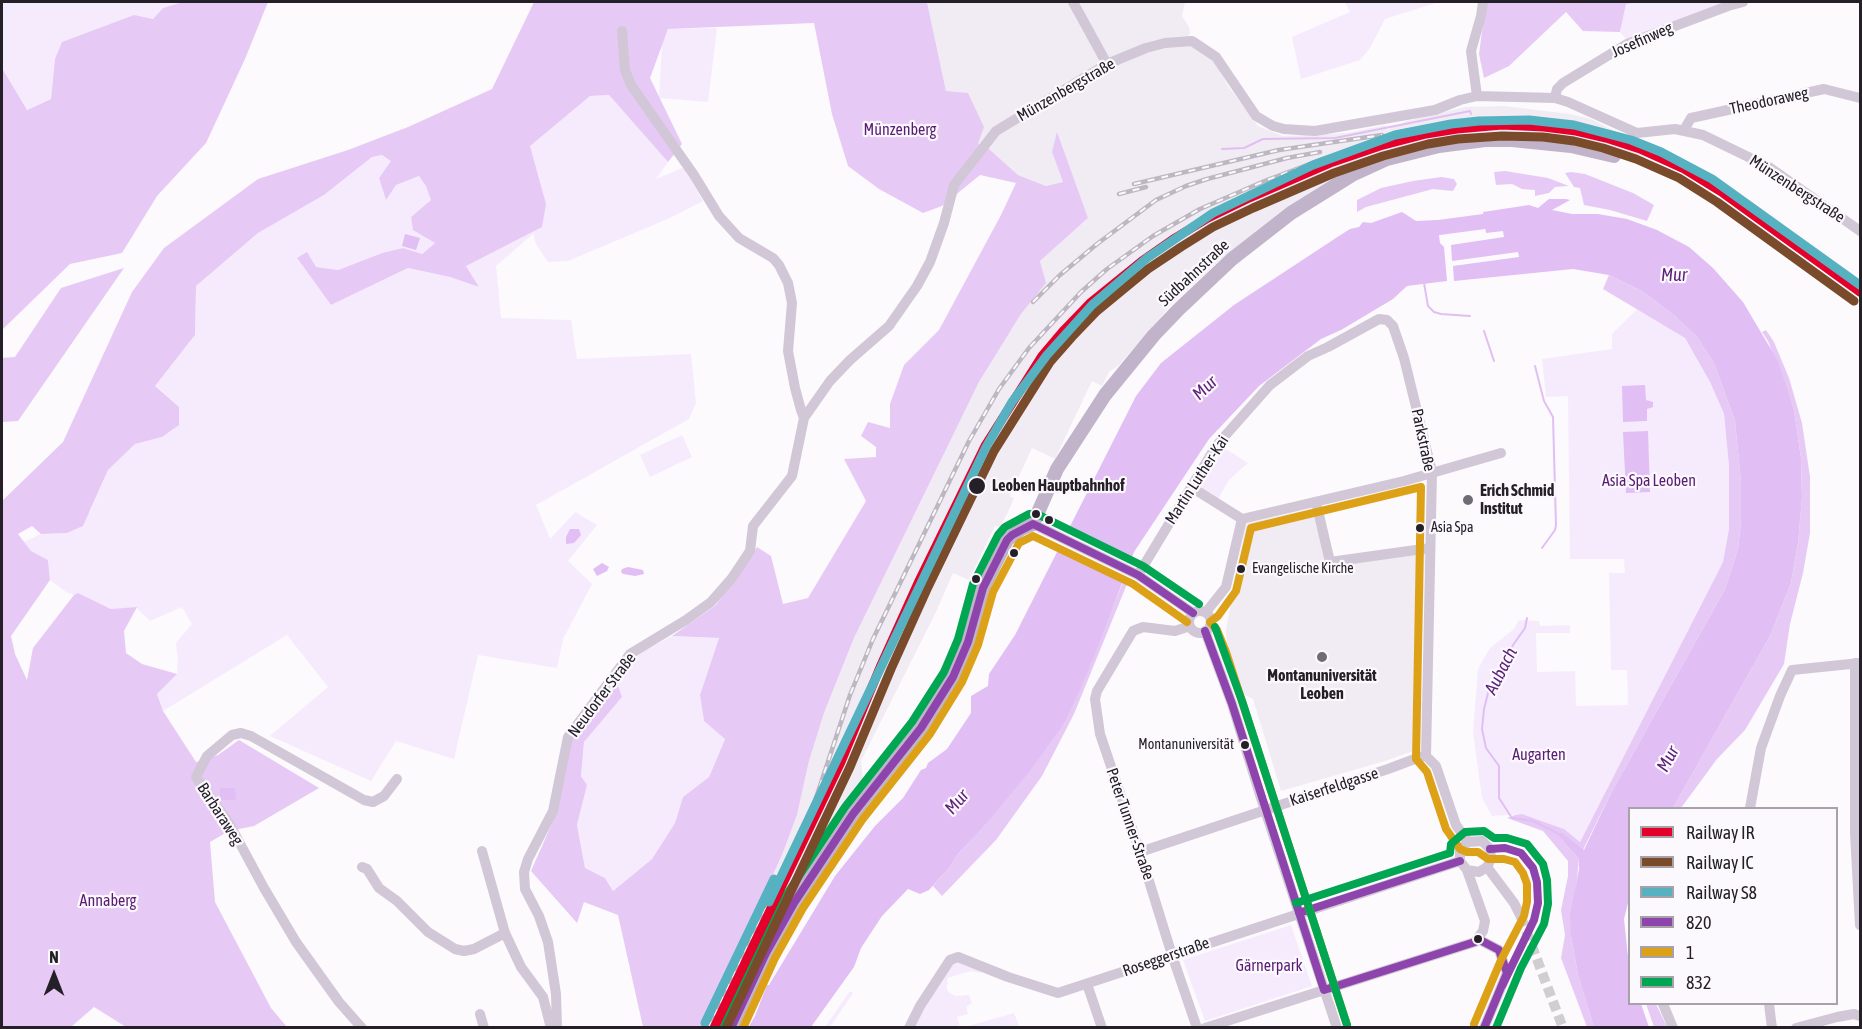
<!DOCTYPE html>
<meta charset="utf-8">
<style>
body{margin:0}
#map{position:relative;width:1862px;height:1029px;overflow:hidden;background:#fcfafd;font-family:"Asap Condensed",sans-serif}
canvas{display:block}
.frame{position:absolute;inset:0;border:3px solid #252028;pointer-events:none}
.legend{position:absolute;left:1628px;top:807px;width:210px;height:198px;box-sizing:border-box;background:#fcf9fe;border:2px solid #a6a2a8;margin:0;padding:8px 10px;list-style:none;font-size:18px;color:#252028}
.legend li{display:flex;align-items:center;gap:12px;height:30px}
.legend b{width:30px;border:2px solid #a6a2a8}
.north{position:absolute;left:24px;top:945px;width:60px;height:60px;-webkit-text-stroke:4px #fcf9fe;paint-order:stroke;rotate:0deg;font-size:16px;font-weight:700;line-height:24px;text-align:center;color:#252028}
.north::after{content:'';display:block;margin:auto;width:21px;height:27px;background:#252028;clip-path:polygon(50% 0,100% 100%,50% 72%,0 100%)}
</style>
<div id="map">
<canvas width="1862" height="1029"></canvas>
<div class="frame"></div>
<ul class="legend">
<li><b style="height:8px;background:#e4002b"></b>Railway IR</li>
<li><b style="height:8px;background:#7a4b2a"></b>Railway IC</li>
<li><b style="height:8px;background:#56b1c0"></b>Railway S8</li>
<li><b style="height:8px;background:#8e44ad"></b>820</li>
<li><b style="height:8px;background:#dca117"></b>1</li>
<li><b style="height:8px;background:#00a651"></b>832</li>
</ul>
<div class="north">N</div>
</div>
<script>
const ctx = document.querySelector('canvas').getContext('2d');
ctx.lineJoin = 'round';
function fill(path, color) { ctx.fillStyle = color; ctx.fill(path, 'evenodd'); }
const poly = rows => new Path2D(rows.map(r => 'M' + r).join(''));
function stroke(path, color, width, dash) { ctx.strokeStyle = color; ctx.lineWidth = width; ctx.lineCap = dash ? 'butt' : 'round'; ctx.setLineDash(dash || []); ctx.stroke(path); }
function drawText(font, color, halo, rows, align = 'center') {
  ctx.font = font + ' "Asap Condensed",sans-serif'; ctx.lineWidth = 4.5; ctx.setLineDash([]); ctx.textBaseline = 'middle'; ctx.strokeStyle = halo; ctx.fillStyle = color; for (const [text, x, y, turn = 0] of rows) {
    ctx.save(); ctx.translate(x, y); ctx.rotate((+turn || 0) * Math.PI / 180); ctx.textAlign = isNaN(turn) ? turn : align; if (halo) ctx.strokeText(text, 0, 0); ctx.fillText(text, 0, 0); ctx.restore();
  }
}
const built = poly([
 [927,2,1185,2,1182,16,1189,27,1190,33,1188,37,1214,60,1228,86,1258,126,1283,136,1347,133,1386,125,1387,130,1407,121,1465,107,1504,106,1570,114,1591,119,1649,148,1644,161,1616,150,1582,141,1512,133,1443,139,1393,150,1354,165,1293,204,1219,261,1171,305,1119,365,1109,372,1102,386,1092,381,1055,459,1032,448,1010,496,1014,498,1008,512,1000,527,995,526,969,580,953,573,935,614,861,761,864,790,861,797,725,1027,703,1028,782,855,797,815,809,761,824,713,854,638,979,382,1021,314,1045,283,1040,261,1088,218,1052,152,1063,182,1046,186,1018,175,988,148,978,144,946,91],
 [1314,508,1328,565,1425,551,1422,639,1415,648,1414,701,1422,702,1419,749,1385,761,1281,791,1253,699,1239,692,1227,648,1226,630,1246,523]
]);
const green = poly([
 [2,2,183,2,163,8,153,19,134,16,55,59,51,99,26,110,2,68],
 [1345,2,1437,2,1436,3,1385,19,1370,48,1360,60,1301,79,1292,37,1350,12],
 [1637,2,1726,2,1626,39,1620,32,1626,3],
 [717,28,708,102,659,98,662,43,668,29],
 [609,95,668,162,656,179,685,167,703,201,670,218,568,261,548,262,536,244,533,234,496,266,501,318,571,320,577,359,691,354,696,403,689,419,536,505,550,539,575,512,597,525,568,561,592,584,563,639,557,668,478,655,454,759,396,741,371,781,270,736,328,687,287,635,163,711,157,694,177,674,178,660,176,643,192,624,182,607,150,621,137,608,111,609,78,593,74,595,66,592,50,580,48,560,31,551,24,542,41,534,67,533,90,512,108,470,135,444,162,437,179,407,155,386,195,335,196,286,258,233,324,195,372,157,382,155,392,161,379,178,386,199,396,185,419,176,427,186,431,200,411,217,413,229,435,243,421,254,403,248,382,253,337,270,316,267,297,258,331,305,408,268,450,277,479,287,466,266,539,177,532,160,529,146,590,96],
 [1638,308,1685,338,1710,382,1724,414,1729,466,1729,529,1723,562,1580,842,1564,829,1522,814,1492,816,1482,798,1473,732,1478,669,1490,648,1514,629,1519,620,1539,621,1540,626,1570,625,1570,633,1536,633,1537,672,1575,671,1576,706,1628,705,1627,670,1611,670,1609,573,1625,573,1624,559,1570,559,1568,396,1546,397,1542,359,1612,349,1612,334],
 [682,435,692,457,650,477,640,455],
 [1224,448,1248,463,1229,480,1218,499,1199,488],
 [672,636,719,638,700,695,704,721,725,738,709,777,683,797,675,823,652,859,613,891,605,878,585,868,577,825,587,785,581,776,584,742,622,697,616,679,634,656],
 [1291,925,1312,986,1205,1021,1183,960],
 [950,960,983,967,981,973,971,971,947,978,948,984,946,986,948,992,956,996,969,995,972,1003,966,1007,968,1014,957,1017,960,1027,909,1028],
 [850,991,853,993,830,1027,825,1027],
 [1014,1013,1019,1026,1015,1027,965,1027]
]);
const forest = poly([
 [183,2,268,2,245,59,206,143,157,196,122,253,70,264,2,330,2,68,27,110,51,99,55,59,62,42,134,15,153,19,163,8],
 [534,2,927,2,946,91,968,93,984,127,978,144,988,148,1018,175,1046,186,1063,182,1052,152,1057,132,1088,218,1040,261,1046,283,1021,314,979,382,854,638,824,713,809,761,797,815,782,855,703,1027,643,1027,618,915,584,902,577,923,531,871,557,812,571,739,616,679,622,697,584,742,581,776,587,785,577,825,585,868,605,878,613,891,652,859,675,823,683,797,709,777,725,739,704,721,700,695,719,638,672,636,716,605,757,547,771,556,783,604,808,598,866,501,844,459,876,457,876,447,861,436,868,422,890,428,890,404,904,365,939,330,1001,215,1016,183,980,175,942,206,923,213,879,189,848,166,832,114,814,23,668,29,650,78,682,144,668,162,609,95,590,96,530,146,546,204,542,227,466,266,479,287,450,277,408,268,331,305,297,258,307,252,316,267,338,270,382,253,403,248,422,254,435,243,413,230,411,217,431,200,426,186,419,176,396,185,386,200,379,178,391,161,382,155,372,157,324,195,258,233,196,286,195,335,155,386,179,407,179,425,162,437,135,444,108,470,83,526,67,533,41,534,32,526,18,534,31,551,48,560,50,580,11,636,15,654,27,680,33,648,74,595,78,593,111,609,137,607,124,631,126,653,142,664,177,674,157,694,163,711,196,762,218,755,239,740,319,788,254,826,229,831,210,842,215,902,271,1008,287,1027,126,1027,94,1007,71,1027,2,1028,2,501,63,442,132,292,164,248,258,179,348,150,408,127,492,89],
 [1486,2,1637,2,1626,4,1620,32,1583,31,1566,12,1509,66,1484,78,1479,54],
 [1505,171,1548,178,1569,186,1555,187,1549,193,1535,196,1535,190,1522,189,1512,184,1496,185,1494,172],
 [1571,172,1585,174,1633,193,1654,205,1647,221,1610,210,1584,205,1580,188,1574,187,1565,173],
 [1441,177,1454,179,1457,184,1453,191,1433,189,1366,207,1357,212,1357,200,1381,188,1413,181],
 [124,268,18,421,2,422,2,358,15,357,61,288],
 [1609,275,1642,291,1675,316,1697,337,1714,363,1735,421,1741,482,1741,522,1738,549,1725,589,1611,793,1583,850,1563,833,1560,838,1579,859,1571,936,1578,975,1594,1027,1587,1027,1561,958,1565,935,1561,910,1568,876,1568,861,1543,831,1507,818,1515,815,1522,814,1564,829,1580,842,1723,562,1729,529,1729,466,1724,414,1710,382,1685,338,1603,289],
 [1766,330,1774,342,1789,378,1802,423,1810,477,1810,533,1803,573,1790,624,1784,664,1745,730,1717,759,1681,808,1673,808,1770,636,1791,583,1798,543,1802,498,1801,458,1794,410,1768,341,1762,332],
 [1123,582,1127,584,1074,714,1042,776,996,840,942,896,933,886,949,868,958,854,981,830,1066,721],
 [1646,1004,1656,1004,1667,1027,1654,1027]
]);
const water = poly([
 [1549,199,1566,199,1570,200,1552,210,1572,214,1598,214,1627,219,1657,230,1689,247,1713,268,1743,302,1778,361,1794,410,1801,458,1802,498,1798,543,1791,583,1770,636,1673,808,1630,808,1630,895,1624,919,1629,966,1630,1004,1641,1004,1649,1027,1594,1027,1578,975,1571,936,1570,915,1579,869,1579,859,1560,838,1558,833,1563,833,1584,850,1611,793,1725,589,1738,549,1741,522,1741,482,1735,421,1714,363,1697,337,1675,316,1642,291,1609,275,1573,269,1454,281,1453,266,1519,257,1518,252,1452,261,1451,245,1504,237,1503,231,1486,233,1483,212,1529,205,1538,208],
 [1402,212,1416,221,1437,220,1440,243,1444,247,1447,281,1407,286,1393,299,1341,330,1321,339,1259,386,1209,439,1134,552,1091,664,1066,721,1029,772,981,830,958,854,949,868,929,890,920,894,908,889,882,916,861,948,854,967,811,1027,748,1028,755,1016,767,985,769,985,835,876,875,826,903,798,921,770,926,768,928,763,947,749,971,713,971,696,988,686,989,674,1015,635,1136,396,1161,363,1234,305,1339,236,1350,229,1359,227,1363,222,1371,223],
 [405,234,420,238,416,250,402,246],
 [1645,385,1646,400,1653,402,1653,407,1647,409,1647,421,1623,422,1622,386],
 [1648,431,1650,492,1626,493,1623,432],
 [570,529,579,529,581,535,574,543,566,544,566,537],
 [602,563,609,567,607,571,597,576,593,569],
 [628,567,643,570,644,574,635,576,623,574,621,572,622,569],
 [220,788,235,788,236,800,220,800]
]);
const pier = poly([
 [1064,529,1133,563,1126,581,1055,548]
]);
const stream = poly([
 [1222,149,1244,148,1263,139,1335,138,1470,111,1471,114],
 [1424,283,1428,306,1434,312,1441,314,1470,316],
 [1484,331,1494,361],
 [1535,366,1544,401,1553,417,1556,525,1555,530,1542,548],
 [1527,618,1525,628,1513,645,1499,672,1490,685,1484,709,1482,729,1486,748,1499,766,1499,798,1512,818,1533,821,1559,834]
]);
const river = poly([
 [1420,230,1503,219]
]);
const minorTunnel = poly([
 [1521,917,1563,1028]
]);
const minor = poly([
 [1073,2,1107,64],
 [622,31,625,70,631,85,694,175,719,216,739,238,773,258,779,265,788,283,792,303,788,351,795,388,801,410,804,418],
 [1477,96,1471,51,1481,16,1483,2],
 [1555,98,1557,89,1563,83,1627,44,1728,6,1743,2],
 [1684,130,1691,118,1824,89,1860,98],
 [1191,487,1242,519],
 [1316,502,1330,562,1430,548],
 [1033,524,1138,575,1193,613],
 [1138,575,1216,446,1270,385,1308,356,1328,347,1379,319,1387,320,1393,326,1404,358,1432,472,1426,756,1436,766,1456,825,1468,842],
 '1189 622a11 11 0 1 1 22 0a11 11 0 1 1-22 0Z',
 [1206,612,1226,587,1242,519,1404,481,1501,453],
 [1190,626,1175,631,1143,627,1133,631,1097,691,1095,699,1100,734,1140,852,1172,955,1197,1028],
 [1205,631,1232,704,1261,798,1337,1028],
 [1855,663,1855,833,1860,925],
 [1750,808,1761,748,1780,696,1792,670,1860,663],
 [482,851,505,933,521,967,543,997,551,1028],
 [1140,852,1388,769,1420,757,1426,756],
 [362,867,367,869,379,888,397,901,428,932,455,949,464,951,474,949,505,933],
 [1487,867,1514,903,1521,917],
 [1478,939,1499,950,1507,973,1484,1028],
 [1087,984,1102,1028],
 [1663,1004,1673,1028],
 [1769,1004,1772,1028],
 [480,1014,484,1028],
 [362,1028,339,1002,296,942,264,888,230,825,196,777,207,756,232,735,241,733,251,736,364,800,373,802,384,796,397,779],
 [557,1028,556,994,548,942,539,916,525,889,524,872,528,859,553,811,568,737,630,654,686,620,711,602,732,578,750,551,753,526,792,476,804,418,830,381,850,360,889,326,917,286,930,262,944,223,954,185,996,131,1107,64,1146,48,1165,43,1192,41,1216,57,1256,116,1273,126,1284,129,1315,131,1435,110,1460,100,1477,96,1555,98,1568,102,1637,133,1675,129,1703,135,1769,167,1860,231],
 [909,1028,920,1006,950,960,958,957,1008,977,1058,993,1460,861],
 [1205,1028,1475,942,1483,931,1485,921,1467,870,1460,861,1460,850,1468,842,1482,841,1490,849,1491,859,1487,867,1479,872,1467,870],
 [1796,1028,1837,1017,1854,1014,1860,1016]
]);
const major = poly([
 [731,1028,766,953,794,903,853,814,921,728,953,677,968,642,983,588,1007,540,1021,529,1033,524,1057,469,1105,395,1154,335,1179,309,1232,259,1291,213,1352,175,1387,159,1439,146,1485,140,1512,140,1571,146,1614,156]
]);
const rail = poly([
 [1134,184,1279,150,1382,135],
 [1119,194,1146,187],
 [1033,302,1060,275,1097,244,1156,200,1186,186,1207,179,1287,158,1320,152],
 [708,1028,814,804,850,695,873,639,969,441,999,389,1029,348,1081,292,1107,269,1153,236,1200,209,1267,180,1323,159,1359,149,1420,135]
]);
const bus1 = poly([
 [1205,631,1232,704,1324,990,1475,942,1478,939,1499,950,1507,973,1484,1028],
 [1490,849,1505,848,1521,853,1533,868,1537,882,1538,903,1534,920,1502,986],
 [1299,913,1460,861],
 [731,1028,766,953,794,903,853,814,921,728,953,677,968,642,983,588,1007,540,1012,535,1033,524,1138,575,1193,613]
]);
const bus2 = poly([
 [1347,1025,1226,652,1217,630,1210,622,1218,616,1236,591,1251,528,1421,487,1416,759,1427,772,1446,829,1460,849,1467,852,1478,852,1488,859,1504,859,1515,862,1523,873,1527,884,1527,902,1524,916,1501,960,1474,1024],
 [743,1028,775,958,803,908,862,820,930,734,962,682,978,645,993,592,1019,543,1033,536,1133,584,1187,622]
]);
const bus3 = poly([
 [1215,627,1242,701,1347,1025],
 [1296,903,1450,853,1451,844,1465,832,1484,831,1494,838,1507,838,1527,844,1543,864,1547,880,1548,904,1544,924,1521,968,1496,1028],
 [721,1024,756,949,785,897,845,807,912,722,944,672,958,639,973,584,998,535,1005,527,1029,514,1037,514,1143,566,1199,604]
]);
const rail1 = poly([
 [714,1028,841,762,881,665,918,583,985,446,1042,356,1064,330,1090,303,1142,261,1175,238,1208,218,1249,198,1330,163,1380,146,1426,134,1457,129,1502,125,1544,127,1576,131,1606,138,1640,149,1684,169,1723,193,1860,292]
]);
const rail2 = poly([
 [726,1028,850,767,891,669,928,587,994,451,1050,362,1072,337,1097,311,1148,269,1181,247,1213,227,1253,208,1334,173,1383,156,1428,144,1458,139,1502,136,1543,137,1574,141,1603,148,1636,159,1679,178,1717,202,1854,301]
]);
const rail3 = poly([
 [769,902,986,447,1012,402,1047,355,1092,305,1147,258,1213,213,1313,165,1395,135,1451,124,1479,121,1529,120,1574,125,1631,140,1661,152,1712,179,1860,285],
 [705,1023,774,879]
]);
const markers = [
 [977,486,9,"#252028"],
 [1468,500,6,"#706c73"],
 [1036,514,5,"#252028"],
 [1049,520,5,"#252028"],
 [1420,528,5,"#252028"],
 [1014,553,5,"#252028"],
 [1241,569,5,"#252028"],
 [976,579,5,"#252028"],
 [1322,657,6,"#706c73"],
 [1245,745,5,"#252028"],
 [1478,939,5,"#252028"]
];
const busNames = [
 ["Asia Spa",1431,528],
 ["Evangelische Kirche",1252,569],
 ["Montanuniversität",1234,745,"right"]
];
const streetNames = [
 ["Josefinweg",1642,40,-24],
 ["Münzenbergstraße",1066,90,-30],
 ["Theodoraweg",1769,101,-12],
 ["Münzenbergstraße",1797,189,33],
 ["Südbahnstraße",1194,273,-43],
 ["Parkstraße",1423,440,78],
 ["Martin Luther-Kai",1197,480,-57],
 ["Neudorfer Straße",602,695,-53],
 ["Kaiserfeldgasse",1334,787,-18],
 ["Barbaraweg",220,814,57],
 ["Peter Tunner-Straße",1130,824,71],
 ["Roseggerstraße",1166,957,-19]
];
const parkNames = [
 ["Münzenberg",900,130],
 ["Asia Spa Leoben",1649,481],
 ["Augarten",1539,755],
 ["Annaberg",108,901],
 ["Gärnerpark",1269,966]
];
const stopNames = [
 ["Leoben Hauptbahnhof",992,486]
];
const poiNames = [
 ["Erich Schmid",1480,491],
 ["Institut",1480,509],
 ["Montanuniversität",1322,676,"center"],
 ["Leoben",1322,694,"center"]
];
const waterNames = [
 ["Mur",1674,275],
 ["Mur",1205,388,-43],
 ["Aubach",1501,671,-63],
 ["Mur",1668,759,-61],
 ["Mur",957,802,-49]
];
fill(built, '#f1ecf4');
fill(green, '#f6ebfd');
fill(forest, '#e6caf5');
fill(water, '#e1bef4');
fill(pier, '#fcfafd');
stroke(stream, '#e1bef4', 2);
stroke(river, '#e1bef4', 15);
stroke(minorTunnel, '#d1ced2', 10, [10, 5]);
stroke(minor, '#d1c7d6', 10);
stroke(major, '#c1b3c9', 14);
stroke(rail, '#bdb7c1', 4.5);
stroke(rail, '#fcf9fe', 2, [7]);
stroke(bus1, '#8e44ad', 8);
stroke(bus2, '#dca117', 8);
stroke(bus3, '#00a651', 8);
stroke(rail1, '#e4002b', 9);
stroke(rail2, '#7a4b2a', 9);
stroke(rail3, '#56b1c0', 9);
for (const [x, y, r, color] of markers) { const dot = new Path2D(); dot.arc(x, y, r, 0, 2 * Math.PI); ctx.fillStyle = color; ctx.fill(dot); stroke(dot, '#fcf9fe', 2); }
drawText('14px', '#252028', '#fcf9fe', busNames, 'left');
drawText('16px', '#252028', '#fcf9fe', streetNames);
drawText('16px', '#591c73', '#fcf9fe', parkNames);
drawText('bold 16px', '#252028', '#fcf9fe', stopNames, 'left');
drawText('bold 16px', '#252028', '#fcf9fe', poiNames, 'left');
drawText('italic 18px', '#5e2279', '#fcf9fe', waterNames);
</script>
